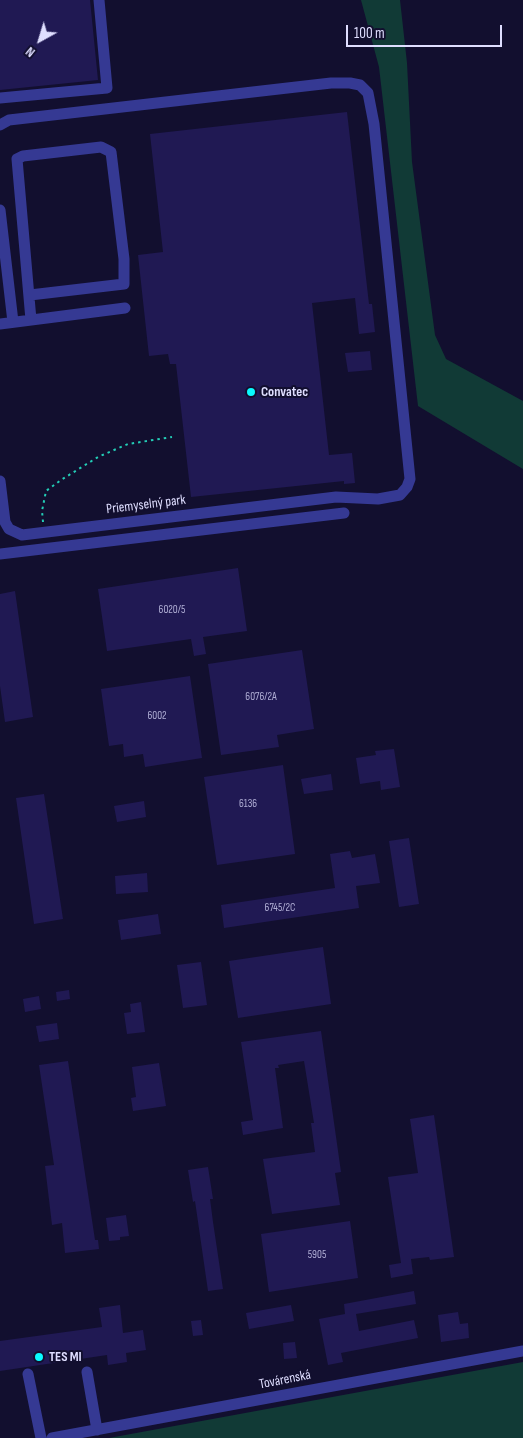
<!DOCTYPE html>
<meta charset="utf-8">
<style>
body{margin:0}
#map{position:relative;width:523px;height:1438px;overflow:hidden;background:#120f2f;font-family:"Sofia Sans Condensed",sans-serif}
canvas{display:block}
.north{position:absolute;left:15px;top:15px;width:50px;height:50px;-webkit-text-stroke:4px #120f2f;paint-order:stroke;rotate:219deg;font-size:14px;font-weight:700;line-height:20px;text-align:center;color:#dfdeff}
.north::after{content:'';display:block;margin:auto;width:18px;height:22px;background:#dfdeff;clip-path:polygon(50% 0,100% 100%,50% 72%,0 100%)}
.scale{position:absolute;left:346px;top:25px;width:156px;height:22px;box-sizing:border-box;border:2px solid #dfdeff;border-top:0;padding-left:6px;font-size:15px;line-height:18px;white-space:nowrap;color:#dfdeff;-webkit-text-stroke:4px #120f2f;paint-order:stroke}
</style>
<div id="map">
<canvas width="523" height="1438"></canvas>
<div class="north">N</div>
<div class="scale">100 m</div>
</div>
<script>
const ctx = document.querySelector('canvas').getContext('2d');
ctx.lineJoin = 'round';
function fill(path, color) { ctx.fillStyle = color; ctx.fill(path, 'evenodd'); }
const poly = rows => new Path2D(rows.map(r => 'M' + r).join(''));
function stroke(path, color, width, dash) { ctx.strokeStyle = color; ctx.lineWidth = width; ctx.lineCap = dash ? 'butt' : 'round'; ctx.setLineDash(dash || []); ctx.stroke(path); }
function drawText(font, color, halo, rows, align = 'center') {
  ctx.font = font + ' "Sofia Sans Condensed",sans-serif'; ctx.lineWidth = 4; ctx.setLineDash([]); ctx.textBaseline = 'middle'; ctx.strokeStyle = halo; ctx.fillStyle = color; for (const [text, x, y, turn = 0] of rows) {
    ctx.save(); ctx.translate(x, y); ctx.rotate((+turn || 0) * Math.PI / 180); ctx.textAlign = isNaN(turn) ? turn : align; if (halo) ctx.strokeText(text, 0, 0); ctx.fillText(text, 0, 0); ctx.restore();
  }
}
const green = poly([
 [361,0,400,0,407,63,412,162,435,335,446,359,523,401,523,469,418,406,379,67],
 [523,1362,523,1438,109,1438]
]);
const building = poly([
 [0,0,90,0,98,80,0,90],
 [347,112,369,304,372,304,375,332,359,334,355,298,312,303,329,455,352,453,355,483,344,484,344,481,191,497,176,364,170,364,168,354,149,356,138,255,163,252,150,134],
 [370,351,372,370,348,372,345,353],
 [238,568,247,631,203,637,206,654,194,656,191,639,107,651,98,589],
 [15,591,33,717,5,722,0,686,0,594],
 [302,650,314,729,277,735,279,747,221,755,208,664],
 [190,676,202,758,145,767,143,754,124,757,123,744,109,746,101,689],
 [394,749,400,787,381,790,380,781,360,784,356,758,376,755,375,751],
 [283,765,295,854,217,865,204,777],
 [331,774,333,790,304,794,301,779],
 [44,794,63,919,34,924,16,798],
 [144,801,146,817,117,822,114,806],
 [409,838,419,904,399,907,389,841],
 [350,851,352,858,375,854,380,883,356,886,359,908,224,928,221,905,335,888,330,854],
 [147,873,148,892,116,894,115,876],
 [158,914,161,934,121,940,118,920],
 [323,947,331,1004,238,1018,229,961],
 [201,962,207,1005,183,1008,177,965],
 [69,990,70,999,57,1001,56,992],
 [39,996,41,1009,25,1012,23,999],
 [141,1002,145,1032,127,1034,124,1013,131,1012,130,1004],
 [57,1023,59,1039,39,1042,36,1026],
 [321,1031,341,1172,335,1173,340,1205,272,1214,263,1159,315,1152,311,1123,314,1123,304,1061,278,1065,279,1068,275,1068,283,1128,243,1135,241,1122,253,1120,241,1042],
 [68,1061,95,1240,98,1240,99,1249,65,1253,62,1223,52,1225,45,1166,54,1165,39,1065],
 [159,1063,166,1106,133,1111,131,1098,136,1097,132,1067],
 [434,1115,454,1257,430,1260,429,1257,411,1259,413,1274,391,1278,389,1265,401,1263,388,1177,418,1173,410,1119],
 [208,1167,213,1199,210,1199,213,1222,223,1289,208,1291,195,1201,193,1202,188,1170],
 [126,1215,129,1236,120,1237,120,1240,109,1241,106,1218],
 [350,1221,358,1278,269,1292,261,1234],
 [414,1291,416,1304,356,1314,359,1331,414,1320,418,1338,341,1353,343,1362,328,1365,319,1319,345,1314,344,1304],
 [120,1305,123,1333,143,1330,146,1350,126,1353,127,1362,108,1365,107,1355,0,1371,0,1341,102,1327,99,1308],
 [291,1305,294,1321,249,1329,246,1313],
 [458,1312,460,1324,468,1323,469,1338,441,1342,438,1315],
 [201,1320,203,1335,193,1336,191,1321],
 [295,1342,297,1358,284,1359,283,1343]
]);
const path = poly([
 [43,522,42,511,46,491,61,480,98,457,128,444,172,437]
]);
const minor = poly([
 [0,98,107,88,99,0],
 [0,125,9,120,331,83,350,83,360,85,368,93,374,124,410,479,407,487,400,495,378,499,336,497,22,535,9,529,5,522,0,481],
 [0,210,13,322],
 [30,295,124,284,124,259,111,152,101,147,23,156,17,159,31,320],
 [0,324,125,308],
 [0,554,344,513],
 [87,1372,97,1430],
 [28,1374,41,1438],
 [52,1438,523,1351]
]);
const markers = [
 [251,392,5,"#0afaff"],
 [39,1357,5,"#0afaff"]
];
const numberNames = [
 ["6020/5",172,610],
 ["6076/2A",261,697],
 ["6002",157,716],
 ["6136",248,804],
 ["6745/2C",280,908],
 ["5905",317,1255]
];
const poiNames = [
 ["Convatec",261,392],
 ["TES MI",49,1357]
];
const streetNames = [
 ["Priemyselný park",146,505,-7],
 ["Továrenská",285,1380,-11]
];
fill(green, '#113a36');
fill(building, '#201953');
stroke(path, '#23cdb6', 2, [2.5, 4]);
stroke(minor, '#353993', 11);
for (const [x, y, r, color] of markers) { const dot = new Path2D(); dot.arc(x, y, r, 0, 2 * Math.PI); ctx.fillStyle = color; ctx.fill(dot); stroke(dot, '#120f2f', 2); }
drawText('11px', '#afadd4', null, numberNames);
drawText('bold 14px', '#dfdeff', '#120f2f', poiNames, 'left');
drawText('14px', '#dfdeff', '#120f2f', streetNames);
</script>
